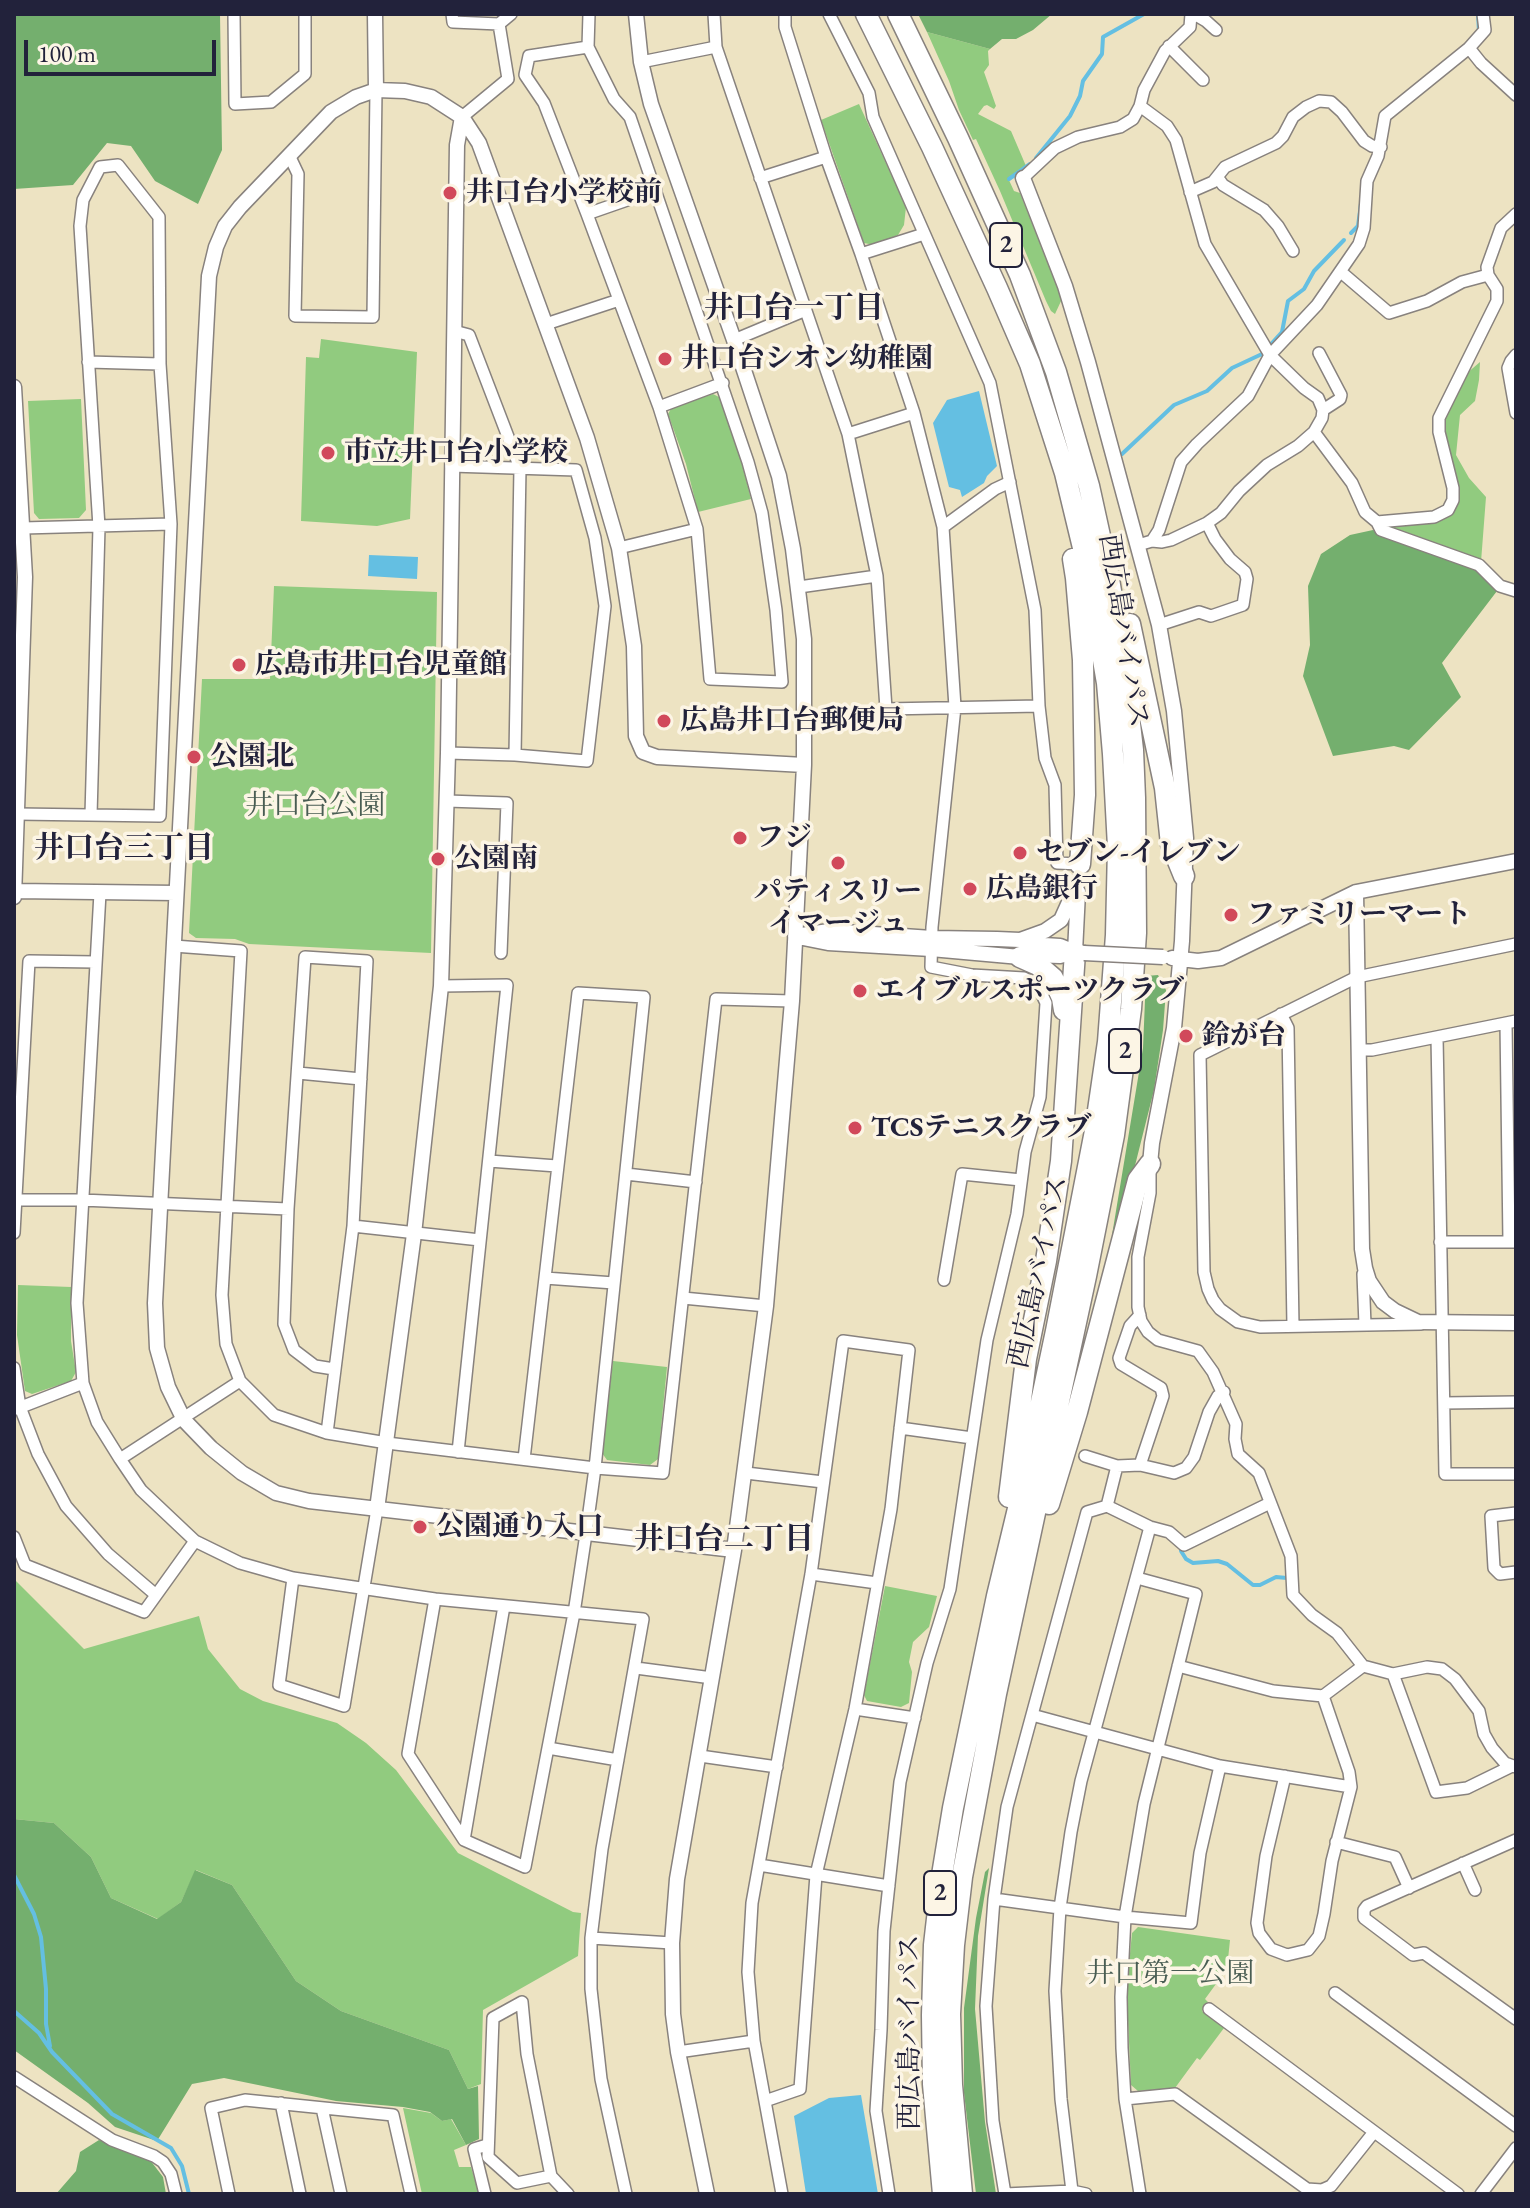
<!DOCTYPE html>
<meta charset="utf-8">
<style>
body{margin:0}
#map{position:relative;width:1530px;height:2208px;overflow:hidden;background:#ede3c2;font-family:"EB Garamond",serif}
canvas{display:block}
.frame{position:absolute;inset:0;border:16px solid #22223b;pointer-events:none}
.scale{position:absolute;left:24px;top:40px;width:192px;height:36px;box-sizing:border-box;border:4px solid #22223b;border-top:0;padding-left:10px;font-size:24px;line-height:28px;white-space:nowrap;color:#22223b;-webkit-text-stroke:6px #fcf5e5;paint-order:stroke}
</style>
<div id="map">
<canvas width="1530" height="2208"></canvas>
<div class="frame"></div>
<div class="scale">100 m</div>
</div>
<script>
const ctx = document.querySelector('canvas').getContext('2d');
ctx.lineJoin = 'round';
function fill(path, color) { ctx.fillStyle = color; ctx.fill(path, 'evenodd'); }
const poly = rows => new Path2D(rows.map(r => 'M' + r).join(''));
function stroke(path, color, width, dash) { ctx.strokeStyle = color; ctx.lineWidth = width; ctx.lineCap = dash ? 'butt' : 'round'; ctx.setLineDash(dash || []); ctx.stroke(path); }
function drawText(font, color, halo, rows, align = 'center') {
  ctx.font = font + ' "EB Garamond","Noto Serif JP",serif'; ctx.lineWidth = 7; ctx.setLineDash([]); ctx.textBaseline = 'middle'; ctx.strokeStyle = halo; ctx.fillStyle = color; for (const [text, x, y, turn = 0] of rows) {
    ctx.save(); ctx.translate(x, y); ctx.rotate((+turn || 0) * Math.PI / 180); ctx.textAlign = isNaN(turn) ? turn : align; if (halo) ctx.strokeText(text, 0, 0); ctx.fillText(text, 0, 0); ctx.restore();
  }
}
const green = poly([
 [927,32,990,49,988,51,989,65,984,72,996,106,994,109,987,105,984,106,978,114,1011,131,1026,166,1008,178,1014,191,1020,193,1062,299,1055,314,1051,311,1046,301,1000,191,976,139,973,140,959,110,949,81],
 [859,104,906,207,904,225,898,235,874,245,864,243,821,120],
 [321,339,417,352,410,519,377,526,301,521,306,357,319,358],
 [1480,362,1479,380,1475,401,1460,415,1456,455,1469,478,1486,497,1481,562,1382,527,1442,519,1454,507,1457,489,1452,459,1441,432,1445,412,1466,374],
 [713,394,721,398,736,440,751,499,698,512,686,464,668,414,672,407],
 [81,399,86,510,79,518,39,519,34,513,28,401],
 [274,586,437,592,431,953,249,944,235,939,196,938,189,933,202,679,270,679],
 [18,1285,71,1287,71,1341,76,1372,71,1381,32,1394,25,1391,17,1335],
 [613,1361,667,1367,658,1459,650,1465,607,1460,602,1453],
 [14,1579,84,1649,199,1616,208,1649,240,1689,263,1701,337,1723,366,1743,396,1770,458,1853,573,1912,581,1913,578,1956,483,2010,481,2084,468,2089,449,2050,341,2011,296,1981,232,1885,196,1870,181,1902,158,1919,111,1898,91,1857,54,1823,14,1819],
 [885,1586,937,1596,929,1627,913,1642,909,1662,912,1672,909,1703,901,1707,867,1701,864,1695],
 [1138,1927,1230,1940,1227,1969,1205,1999,1208,2002,1202,2011,1224,2028,1200,2060,1197,2058,1175,2088,1138,2091,1131,2085,1128,2020,1128,1974,1132,1933],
 [403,2108,431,2113,442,2121,451,2119,466,2145,454,2150,459,2167,471,2167,479,2194,422,2194]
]);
const forest = poly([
 [14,14,220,14,222,150,198,204,155,181,131,146,107,143,73,185,14,189],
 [918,14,1052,14,1033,30,1016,39,1002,39,990,49,927,32],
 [1373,530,1474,569,1497,591,1442,663,1461,697,1409,750,1394,746,1333,756,1303,676,1310,645,1308,586,1321,554,1350,535],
 [1158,975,1166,990,1163,1030,1154,1090,1114,1249,1112,1235,1143,1048,1146,976],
 [14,1819,54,1823,91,1857,111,1898,157,1919,181,1902,195,1870,232,1885,296,1981,341,2011,449,2050,468,2089,478,2086,479,2139,466,2145,452,2119,442,2121,430,2112,403,2107,336,2101,224,2078,192,2084,157,2141,115,2127,88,2103,14,2050],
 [989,1868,978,1936,975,2009,985,2122,996,2194,976,2194,964,2093,964,2008,976,1918,985,1872],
 [99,2140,150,2160,163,2177,166,2194,56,2194,76,2171,80,2152]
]);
const water = poly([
 [979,391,997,466,987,476,984,483,962,497,960,490,949,487,933,423,947,400],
 [369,555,418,557,417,579,368,576],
 [861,2095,878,2194,806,2194,794,2116,829,2098]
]);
const stream = poly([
 [1478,14,1479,31],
 [1036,158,1070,116,1080,96,1083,81,1102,54,1103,37,1144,14],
 [1009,179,1030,164],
 [1351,233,1358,226,1362,196],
 [1122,454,1174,405,1207,391,1232,368,1262,354,1282,332,1288,301,1304,289,1314,271,1344,240],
 [1181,1551,1186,1559,1193,1563,1218,1561,1227,1564,1253,1585,1260,1585,1276,1577,1287,1578],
 [14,1875,34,1914,41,1937,46,1989,46,2024,50,2046],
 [14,2011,39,2033,52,2052,112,2114,171,2148,182,2166,189,2194]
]);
const minor = poly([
 [234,14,235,104,271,102,305,74,305,14],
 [452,14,453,22,499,24,511,14],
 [714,14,716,47,848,434,877,576,886,709,1039,706],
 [785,14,785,27,826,157,861,254,914,413,943,527,955,707,932,927,931,967,972,975,1024,978,1038,986,1046,1003,1040,1097,1025,1152,1017,1214,987,1340,950,1589,927,1663,900,1782,884,1931,881,2030,876,2111,889,2194],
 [829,14,869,93,873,117,990,383,1035,610,1039,706,1045,758,1055,785,1057,863,1080,864],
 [1194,14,1206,21,1216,30],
 [1169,46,1203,80],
 [588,47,529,56,525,75,544,103,587,214,659,407,697,529,710,679,782,682,776,610,762,513,748,462,630,117,614,99,588,47,589,14],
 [1469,48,1481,63,1516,95],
 [641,62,716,47],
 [1140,106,1167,126,1176,140,1205,244,1270,355,1304,388,1318,398,1323,410,1322,418,1314,432,1298,446,1267,465,1239,491,1221,513,1207,523,1171,540,1162,542,1152,541],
 [462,117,508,79,499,24],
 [289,155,298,174,295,316,373,317,376,90],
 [760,178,826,157],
 [1023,178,1055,148,1078,137,1120,127,1133,119,1140,106,1144,90,1165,51,1190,27,1191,14],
 [1218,178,1223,185,1264,210,1278,226,1293,251],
 [1190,192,1213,182,1225,167,1276,143,1283,136,1293,117,1306,107,1319,101,1331,102,1342,112,1364,141,1372,146,1381,147],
 [587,214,656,190],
 [861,254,924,234],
 [1341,272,1389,313,1427,301,1462,282,1488,275],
 [546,324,619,300],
 [454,331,469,335,520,468,515,755],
 [734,340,806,310],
 [1319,353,1341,395,1340,399,1323,410],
 [1516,355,1511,361,1508,368,1516,413],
 [88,362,160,364],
 [659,407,723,383],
 [1314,432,1352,483,1365,512,1377,522,1434,517,1448,510,1453,500,1453,488,1439,432,1439,418,1497,301,1497,289,1488,275,1487,267,1501,228,1516,214],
 [848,434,914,413],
 [1377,522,1381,530,1479,565,1500,586,1516,591],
 [943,527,995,489,1010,482],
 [23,528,171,524],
 [1138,545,1152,541,1159,530,1181,462,1197,444,1248,396,1270,355,1317,305,1359,244,1364,228,1367,181,1378,156,1385,116,1469,48,1485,30,1483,14],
 [619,548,697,529],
 [799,587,877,576],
 [1159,625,1199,612,1211,616,1243,605,1247,579,1245,572,1230,559,1215,539,1207,523],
 [448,753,515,755,587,761,605,606,595,538,576,470,451,466],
 [447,801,507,803,501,953],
 [17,814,160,816,171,524,160,364,159,217,118,165,100,167,83,200,80,226,99,527,91,815],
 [100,893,77,1303,83,1383,97,1422,120,1459,141,1490,195,1541,240,1563,293,1578,435,1599,643,1619,602,1849,591,1938,591,1989,601,2079,626,2194],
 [174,946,241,951,222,1295,226,1344,240,1381,274,1415,327,1433,387,1443,595,1468,663,1473,716,999,792,1001],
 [441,986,507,985,458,1452],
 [1281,1014,1288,1028,1293,1326],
 [1506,1023,1509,1242],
 [1437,1037,1445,1474,1516,1474],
 [1359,1050,1372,1050,1516,1021],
 [298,1073,361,1079],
 [489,1161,557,1166],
 [1150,1169,1150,1193,1138,1257,1138,1307,1141,1321,1148,1332,1158,1340,1198,1351,1213,1372,1236,1424,1235,1439,1238,1454,1259,1473,1291,1556,1293,1595,1312,1615,1337,1633,1363,1666,1393,1674,1427,1667,1442,1669,1455,1679,1479,1711,1484,1734,1492,1748,1505,1763,1516,1767],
 [626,1174,696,1182],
 [16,1200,82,1200,288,1209],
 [353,1226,480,1240],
 [14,1233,29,961,95,962],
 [1440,1242,1516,1242],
 [1363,1274,1365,1325],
 [545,1278,614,1283],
 [944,1280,962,1174,1021,1180],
 [683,1298,766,1306],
 [1140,1315,1130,1326,1119,1358,1121,1364,1161,1388,1163,1396,1140,1465],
 [1421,1324,1260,1327,1238,1322,1220,1309,1213,1300,1208,1289,1204,1272,1200,1055,1357,977,1516,944],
 [14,1368,20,1407,38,1454,66,1506,108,1554,156,1595],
 [1224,1392,1218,1396,1209,1412,1194,1457,1186,1468,1174,1473,1140,1465,1117,1466,1107,1506,1150,1527,1169,1532,1184,1545,1270,1503],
 [1444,1403,1516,1402],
 [16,1409,83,1383],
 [900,1428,972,1438],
 [327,1433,353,1226,367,961,305,957,288,1209,284,1324,294,1350,315,1366,334,1369],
 [1085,1456,1117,1466],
 [120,1459,240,1381],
 [746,1473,823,1482],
 [1516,1513,1491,1516,1494,1568,1500,1574,1516,1572],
 [14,1537,25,1565,144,1612,195,1541],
 [811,1574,877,1583],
 [293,1578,279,1685,344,1706,377,1509],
 [1137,1578,1196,1594,1144,1804,1125,1917,1121,1997,1122,2048,1125,2099,1140,2194],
 [435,1599,408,1754,464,1840,525,1867,574,1613,586,1534,595,1468,644,997,578,993,524,1459],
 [1178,1666,1273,1691,1323,1696,1363,1666],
 [636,1668,712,1678],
 [1393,1674,1436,1792,1467,1788,1512,1766],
 [855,1709,915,1718],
 [1032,1715,1220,1766,1351,1787],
 [548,1748,618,1760],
 [700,1756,777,1767],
 [1285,1776,1266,1856,1257,1923,1259,1933,1271,1949,1287,1955,1308,1950,1319,1936,1324,1914,1332,1861,1351,1787,1349,1772,1323,1696],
 [464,1840,504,1606],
 [1516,1840,1367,1906,1364,1910,1364,1918,1413,1955,1424,1953,1516,2019],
 [1336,1842,1395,1857,1409,1888],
 [1463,1863,1475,1890],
 [759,1865,889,1886],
 [994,1899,1125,1917,1191,1923,1200,1853,1220,1766],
 [591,1938,672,1943],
 [1335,1993,1516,2126],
 [1209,2009,1458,2194],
 [678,2052,754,2041],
 [14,2077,112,2140,154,2156,163,2162,171,2174,176,2194],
 [1125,2099,1175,2094,1314,2194],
 [765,2101,800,2089,816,1875,855,1709,891,1509,909,1350,843,1341,811,1574,752,1903,748,1972,754,2041,782,2194],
 [281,2103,300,2194],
 [322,2108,341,2194],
 [551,2176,517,2183,488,2157,493,2018,522,2002,527,2054,551,2176,568,2194],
 [1307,2189,1322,2190,1331,2186,1374,2132],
 [1072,2191,1061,2099,1055,1991,1060,1908,1071,1832,1081,1781,1150,1527],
 [229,2194,211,2108,245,2100,393,2115,411,2194],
 [485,2194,474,2149,487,2145],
 [1005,2194,993,2121,986,2006,994,1899,1007,1807,1087,1512,1107,1506],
 [1005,2194,1072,2191,1086,2194],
 [1481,2194,1516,2148]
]);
const tertiary = poly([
 [375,14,376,90],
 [636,14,641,62,651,104,734,340,779,476,793,549,804,639,804,765,792,1001,766,1306,734,1550,677,1879,672,1943,673,2014,678,2052,707,2194],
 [1023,178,1065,286,1088,362,1159,625,1174,711,1186,838,1182,941,1174,1028,1152,1143,1150,1164],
 [14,387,25,577,14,897],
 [15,891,176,893],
 [1356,892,1362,1249,1365,1268,1369,1281,1383,1302,1395,1311,1418,1322,1516,1323],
 [795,936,829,931,932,938,997,939,1020,940,1028,944,1060,946,1075,952,1084,953],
 [803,938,828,943,931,949,1020,957,1031,955,1060,956,1075,952],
 [1020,940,1045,931,1061,920,1079,880],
 [1075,952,1078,892],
 [1172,958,1198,961,1221,958,1356,892,1516,861],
 [377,1509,414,1234,441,986,448,753,457,145,462,117],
 [734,1550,309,1501,276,1493,242,1473,211,1448,184,1420,168,1387,157,1348,155,1303,209,276,216,247,225,226,240,207,331,112,356,97,376,90,405,91,431,97,462,117,479,143,587,438,619,548,634,646,636,736,643,752,657,757,804,765]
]);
const motorway = poly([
 [866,14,932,147,997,288,1030,364,1065,473,1085,556,1107,683,1113,754,1118,847,1116,935,1108,1042,1095,1131,1056,1331,1022,1492,997,1596,953,1808,942,1875,934,1945,932,2015,933,2084,943,2194],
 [898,14,958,138,1020,275,1056,372,1089,486,1107,568,1122,654,1133,750,1135,798,1136,933,1131,1009,1114,1135,1086,1276,996,1694,962,1877,954,1945,950,2014,952,2085,962,2194],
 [1073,559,1076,578,1083,660,1085,795,1080,864],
 [1130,624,1165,788,1171,844,1184,876],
 [1020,957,1038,965,1053,978,1062,998,1064,1010],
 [1009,1497,1026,1359,1046,1261,1061,1161,1075,952],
 [1049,1504,1077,1412,1138,1180,1150,1164]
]);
const tertiaryBridge = poly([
 [1084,953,1163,957]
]);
const markers = [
 [450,193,8,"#d1495b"],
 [665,359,8,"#d1495b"],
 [328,453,8,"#d1495b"],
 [239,665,8,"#d1495b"],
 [664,721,8,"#d1495b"],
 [194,757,8,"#d1495b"],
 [740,838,8,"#d1495b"],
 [1020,853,8,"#d1495b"],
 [438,859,8,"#d1495b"],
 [838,863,8,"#d1495b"],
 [970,889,8,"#d1495b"],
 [1231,915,8,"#d1495b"],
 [860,991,8,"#d1495b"],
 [1186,1036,8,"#d1495b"],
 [855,1128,8,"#d1495b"],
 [420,1527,8,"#d1495b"]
];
const shields = [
 [1006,245,32],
 [1125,1051,32],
 [940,1893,32]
];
const shieldNames = [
 ["2",1006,245],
 ["2",1125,1051],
 ["2",940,1893]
];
const poiNames = [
 ["井口台小学校前",466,193],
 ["井口台シオン幼稚園",681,359],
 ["市立井口台小学校",344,453],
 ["広島市井口台児童館",255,665],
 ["広島井口台郵便局",680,721],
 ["公園北",210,757],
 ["フジ",756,838],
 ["セブン-イレブン",1036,853],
 ["公園南",454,859],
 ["広島銀行",986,889],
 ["パティスリー",838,892,"center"],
 ["イマージュ",838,924,"center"],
 ["ファミリーマート",1247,915],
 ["エイブルスポーツクラブ",876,991],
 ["鈴が台",1202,1036],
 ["TCSテニスクラブ",871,1128],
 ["公園通り入口",436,1527]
];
const streetNames = [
 ["西広島バイパス",1123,631,81],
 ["西広島バイパス",1039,1272,-78],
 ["西広島バイパス",910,2032,-90]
];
const parkNames = [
 ["井口台公園",315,806],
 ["井口第一公園",1170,1974]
];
const neighbourhoodNames = [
 ["井口台一丁目",794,309],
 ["井口台三丁目",124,849],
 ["井口台二丁目",724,1540]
];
fill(green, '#91cb7f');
fill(forest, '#74af6e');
fill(water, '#64bfe2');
stroke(stream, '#64bfe2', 4);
stroke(minor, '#88827e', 14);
stroke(tertiary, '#88827e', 17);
stroke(motorway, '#88827e', 23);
stroke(minor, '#fff', 11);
stroke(tertiary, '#fff', 14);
stroke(motorway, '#fff', 20);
stroke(tertiaryBridge, '#88827e', 17, []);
stroke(tertiaryBridge, '#fff', 14);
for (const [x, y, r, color] of markers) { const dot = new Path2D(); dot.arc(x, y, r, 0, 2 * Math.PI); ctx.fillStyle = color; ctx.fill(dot); stroke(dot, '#fcf5e5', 3); }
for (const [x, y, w] of shields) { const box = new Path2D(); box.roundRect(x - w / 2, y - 22, w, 44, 6); ctx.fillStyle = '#fcf5e5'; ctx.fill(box); stroke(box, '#22223b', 2); }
drawText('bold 26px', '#22223b', null, shieldNames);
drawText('bold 28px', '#22223b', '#fcf5e5', poiNames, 'left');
drawText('28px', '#22223b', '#fcf5e5', streetNames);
drawText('28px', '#495d53', '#fcf5e5', parkNames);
drawText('bold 30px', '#22223b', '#fcf5e5', neighbourhoodNames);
</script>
